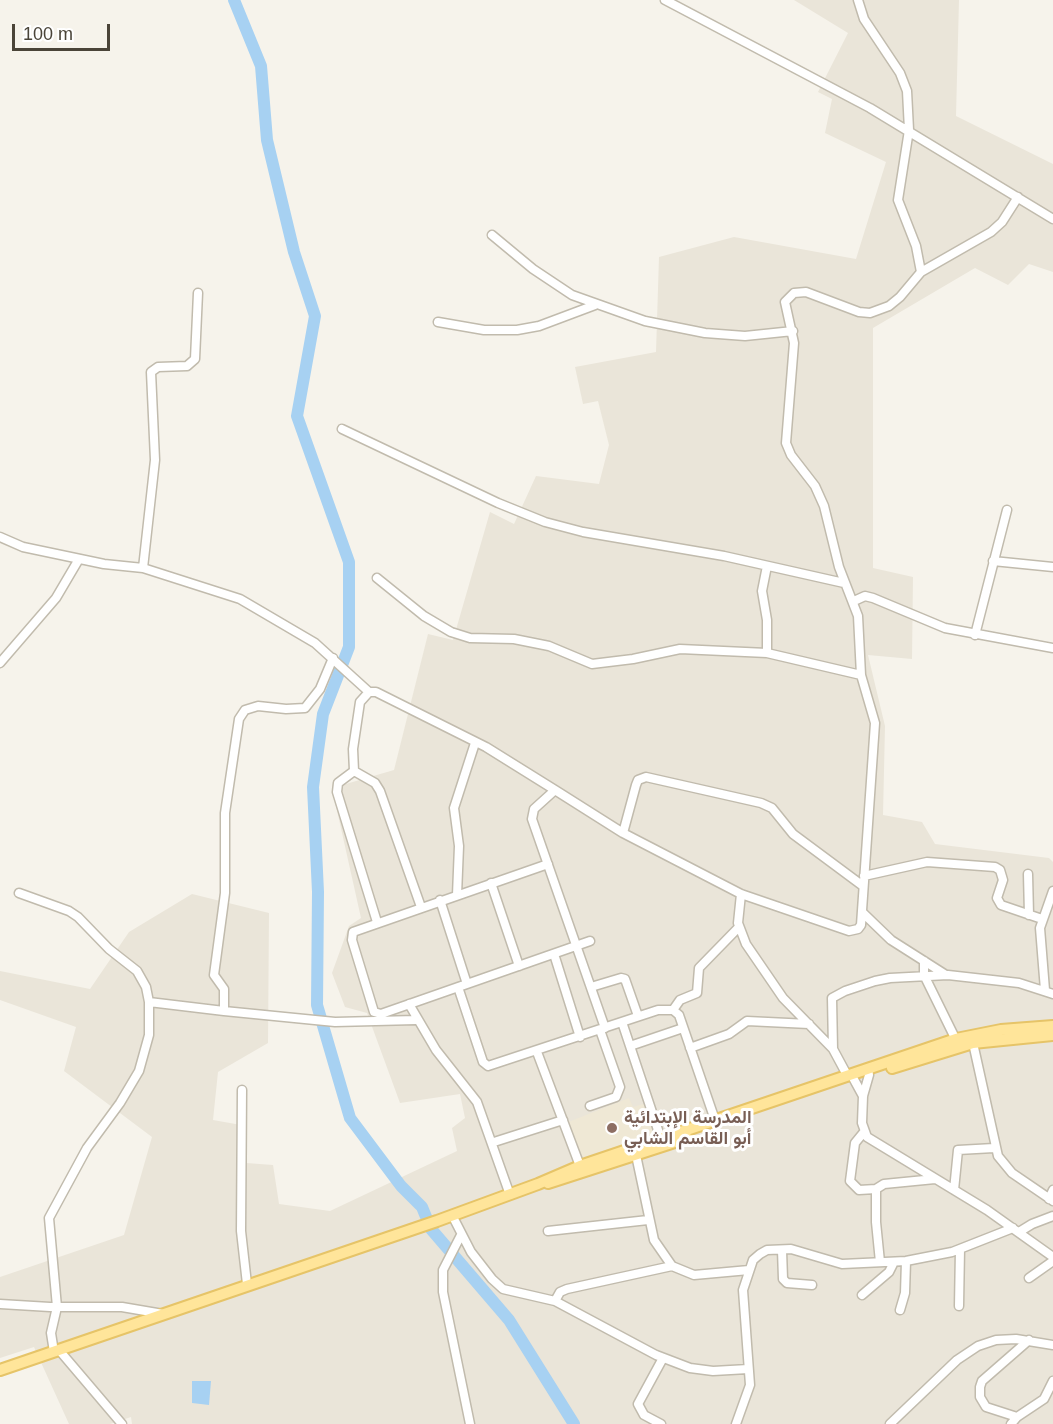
<!DOCTYPE html>
<meta charset="utf-8">
<style>
body{margin:0}
#map{position:relative;width:1053px;height:1424px;overflow:hidden;background:#f6f3eb;font-family:Helvetica,sans-serif}
canvas{display:block}
.scale{position:absolute;left:12px;top:24px;width:98px;height:27px;box-sizing:border-box;border:3px solid #4a4438;border-top:0;padding-left:8px;font-size:18px;line-height:21px;white-space:nowrap;color:#4a4438;-webkit-text-stroke:4px #fff;paint-order:stroke}
</style>
<div id="map">
<canvas width="1053" height="1424"></canvas>
<div class="scale">100 m</div>
</div>
<script>
const ctx = document.querySelector('canvas').getContext('2d');
ctx.lineJoin = 'round';
function fill(path, color) { ctx.fillStyle = color; ctx.fill(path, 'evenodd'); }
const poly = rows => new Path2D(rows.map(r => 'M' + r).join(''));
function stroke(path, color, width, dash) { ctx.strokeStyle = color; ctx.lineWidth = width; ctx.lineCap = dash ? 'butt' : 'round'; ctx.setLineDash(dash || []); ctx.stroke(path); }
function drawText(font, color, halo, rows, align = 'center') {
  ctx.font = font + ' Helvetica,Vazirmatn,sans-serif'; ctx.lineWidth = 6; ctx.setLineDash([]); ctx.textBaseline = 'middle'; ctx.strokeStyle = halo; ctx.fillStyle = color; for (const [text, x, y, turn = 0] of rows) {
    ctx.save(); ctx.translate(x, y); ctx.rotate((+turn || 0) * Math.PI / 180); ctx.textAlign = isNaN(turn) ? turn : align; if (halo) ctx.strokeText(text, 0, 0); ctx.fillText(text, 0, 0); ctx.restore();
  }
}
const residential = poly([
 [794,0,959,0,956,116,1053,164,1053,272,1029,264,1008,285,975,268,873,328,873,568,913,577,912,659,868,655,885,726,883,815,922,822,935,844,1049,858,1053,862,1053,1424,132,1424,131,1417,110,1424,69,1424,34,1347,0,1358,0,1277,124,1235,152,1137,64,1071,76,1027,0,1000,0,971,90,989,129,932,192,894,269,913,268,1043,218,1072,213,1120,241,1125,246,1163,273,1165,279,1204,330,1211,457,1151,452,1128,465,1118,460,1094,400,1103,367,1013,345,1007,332,973,349,926,361,918,332,788,394,770,428,634,453,640,490,512,514,524,536,476,599,484,609,445,598,401,583,404,575,367,656,352,659,257,734,237,856,259,886,162,825,133,832,99,818,92,848,33]
]);
const education = poly([
 [629,1098,633,1107,647,1103,658,1133,580,1158,566,1123]
]);
const water = poly([
 [192,1381,211,1381,209,1405,192,1403]
]);
const river = poly([
 [234,0,261,66,267,140,294,252,315,316,297,416,349,562,349,647,323,714,313,787,318,892,317,1005,350,1118,401,1186,422,1207,431,1229,509,1320,574,1424]
]);
const minor = poly([
 [665,0,870,108,1053,219],
 [858,0,864,19,900,73,907,91,909,130,898,200,916,246,921,272],
 [492,235,533,269,572,295,645,321,705,333,745,336,793,331],
 [438,322,484,330,517,330,539,326,595,305],
 [342,429,498,503,545,522,583,532,724,556,844,583],
 [0,537,23,547,104,564,143,568,240,599,315,643,369,692,376,692,486,747,555,790],
 [993,561,1053,567],
 [767,566,762,591,767,620,767,653],
 [143,568,155,460,151,372,158,367,187,366,195,359,198,293],
 [377,578,424,616,451,632,470,638,514,639,549,646,592,664,633,659,680,649,767,653,861,675],
 [854,601,865,596,873,598,945,628,1053,648],
 [975,635,1007,510],
 [0,663,56,598,79,559],
 [369,692,360,702,353,749,354,771,375,783,380,791,421,907],
 [354,771,338,783,337,792,377,922],
 [623,833,636,785,638,780,646,777,761,803,772,808,793,834,863,886],
 [548,864,353,932,352,940,374,1012,381,1014,590,941],
 [1028,874,1029,915],
 [864,876,927,862,995,867,1000,870,1003,880,997,898,1001,905,1042,919],
 [491,883,519,966],
 [19,893,69,911,78,917,109,949,137,971,146,987,149,1002,149,1035,139,1071,120,1103,87,1148,49,1218,57,1307,51,1333,54,1352],
 [741,894,738,923,746,944,783,998,833,1049,847,1075],
 [457,895,459,846,454,808,475,743],
 [440,900,467,984],
 [863,913,891,940,946,975],
 [554,954,580,1037],
 [924,961,924,975,957,1042],
 [458,987,483,1062,488,1066,658,1010,673,1010,679,1015,715,1120],
 [591,987,621,978,625,979,638,1016],
 [1045,990,1040,928,1053,891],
 [149,1002,224,1011,224,989,214,975,225,893,225,813,239,719,245,710,258,706,286,709,305,708,320,689,333,658],
 [409,1004,436,1050,477,1102,510,1195],
 [673,1010,680,1000,697,993,699,968,739,927],
 [224,1011,335,1022,416,1020],
 [622,1022,661,1139],
 [605,1028,532,819,534,809,555,790,623,833,741,894,849,931,858,929,861,925,875,723,861,675,858,616,839,567,824,506,815,486,791,455,786,443,794,343,785,302,794,293,806,292,859,312,870,313,889,306,900,297,921,272,991,232,1002,222,1018,197],
 [973,1043,998,1156,1012,1173,1053,1201],
 [630,1046,683,1028],
 [690,1048,729,1034,747,1021,809,1024],
 [833,1049,832,998,845,991,875,981,890,978,948,975,1019,983,1053,994],
 [537,1052,580,1166],
 [868,1069,869,1075,863,1096,862,1123,867,1137,987,1210,1053,1257],
 [851,1074,863,1096],
 [242,1090,241,1231,247,1284],
 [590,1106,616,1097,620,1087,600,1030],
 [864,1132,855,1143,850,1181,859,1190,876,1189],
 [494,1142,563,1120],
 [636,1155,654,1240,672,1266,694,1275,749,1270],
 [954,1190,958,1150,994,1148],
 [1049,1199,1053,1190],
 [452,1215,471,1252,492,1279,503,1289,555,1301,656,1355,690,1368,713,1371,748,1369],
 [548,1231,648,1220],
 [1019,1232,1032,1224,1053,1216],
 [461,1235,443,1270,443,1292,470,1424],
 [782,1250,783,1279,787,1283,812,1285],
 [880,1262,876,1222,876,1189,884,1184,935,1179],
 [1029,1278,1053,1261],
 [862,1295,889,1272,894,1262],
 [555,1301,560,1292,567,1289,672,1266],
 [0,1304,50,1307,122,1307,163,1314],
 [959,1306,960,1249],
 [900,1310,905,1293,906,1261],
 [59,1350,122,1424],
 [1017,1417,986,1407,980,1397,980,1387,982,1381,1029,1340],
 [661,1424,644,1415,638,1404,663,1358],
 [736,1424,750,1385,743,1290,753,1260,760,1254,767,1250,791,1249,842,1264,906,1261,952,1252,1013,1228],
 [890,1424,957,1360,978,1346,996,1340,1016,1339,1053,1345],
 [1011,1424,1017,1417,1044,1399,1053,1381]
]);
const major = poly([
 [892,1068,973,1043,1053,1035],
 [548,1183,687,1138],
 [0,1370,437,1221,538,1184,580,1166,956,1039,1001,1030,1053,1026]
]);
const markers = [
 [612,1128,6,"#8d6e63"]
];
const educationNames = [
 ["المدرسة الإبتدائية",624,1118],
 ["أبو القاسم الشابي",624,1139]
];
fill(residential, '#eae5d9');
fill(education, '#efe8d5');
fill(water, '#a7d1f2');
stroke(river, '#a7d1f2', 12);
stroke(minor, '#c1bbad', 11);
stroke(major, '#e6c468', 14);
stroke(minor, '#fff', 8);
stroke(major, '#ffe59a', 10);
for (const [x, y, r, color] of markers) { const dot = new Path2D(); dot.arc(x, y, r, 0, 2 * Math.PI); ctx.fillStyle = color; ctx.fill(dot); stroke(dot, '#fff', 2); }
drawText('bold 18px', '#785e54', '#fff', educationNames, 'left');
</script>
